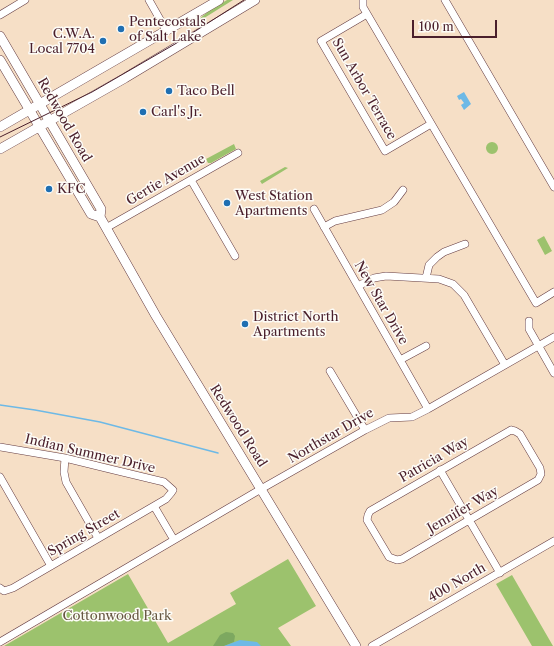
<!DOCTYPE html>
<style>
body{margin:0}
#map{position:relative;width:554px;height:646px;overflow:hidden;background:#f6dfc6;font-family:"Libre Caslon Text",serif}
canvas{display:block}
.scale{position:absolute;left:412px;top:20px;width:85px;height:18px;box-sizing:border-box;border:2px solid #4a1f2b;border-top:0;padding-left:5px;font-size:12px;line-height:14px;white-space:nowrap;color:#4a1f2b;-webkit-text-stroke:3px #fdfcf7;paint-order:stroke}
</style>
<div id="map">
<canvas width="554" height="646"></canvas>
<div class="scale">100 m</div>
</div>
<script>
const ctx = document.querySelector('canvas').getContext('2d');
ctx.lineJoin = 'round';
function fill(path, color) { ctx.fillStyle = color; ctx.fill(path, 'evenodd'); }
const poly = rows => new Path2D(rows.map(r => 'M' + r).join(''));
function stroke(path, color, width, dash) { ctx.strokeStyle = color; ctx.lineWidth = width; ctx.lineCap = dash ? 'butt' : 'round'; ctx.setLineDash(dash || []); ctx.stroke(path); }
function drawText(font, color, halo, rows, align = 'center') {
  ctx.font = font + ' "Libre Caslon Text",serif'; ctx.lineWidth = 3; ctx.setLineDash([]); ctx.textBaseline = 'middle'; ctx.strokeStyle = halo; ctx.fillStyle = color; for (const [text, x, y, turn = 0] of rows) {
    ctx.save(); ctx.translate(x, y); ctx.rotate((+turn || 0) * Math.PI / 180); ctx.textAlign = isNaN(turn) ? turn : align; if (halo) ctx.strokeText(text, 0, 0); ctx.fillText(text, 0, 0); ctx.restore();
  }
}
const green = poly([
 [227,0,233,0,193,25,193,24,210,10],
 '486 148a6 6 0 1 1 12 0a6 6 0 1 1-12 0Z',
 [234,144,236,149,211,163,208,163,206,159],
 [285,167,288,168,262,184,260,181],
 [544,236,552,251,545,255,537,240],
 [288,559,316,606,278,628,291,646,4,646,128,574,168,643,236,604,230,593],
 [512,575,553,646,532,646,496,584]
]);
const forest = poly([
 [226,632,233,633,235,636,234,642,224,646,213,646,220,635]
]);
const water = poly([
 [464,92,471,104,464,110,461,105,464,103,461,99,459,100,457,96],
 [240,640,257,642,261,646,224,646]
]);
const stream = poly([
 [0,405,35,410,100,422,218,453]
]);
const minor = poly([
 [149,0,166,30],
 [363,0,363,7,536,303,554,292],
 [445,0,554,187],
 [367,14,321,41,385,151,431,124],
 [0,15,25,0],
 [191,180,235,256],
 [314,209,428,409],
 [324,227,335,221,382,210,394,202,403,190],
 [106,228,238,153],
 [426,278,429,265,437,257,444,252,465,244],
 [358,286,374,278,386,276,439,279,453,284,464,295,505,365],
 [529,321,529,329,554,373],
 [400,360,426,346],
 [330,371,365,430],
 [511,430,515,431,520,434,540,468,541,474,538,480,402,559,397,560,389,557,367,520,368,515,370,511,511,430],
 [0,447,65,458,114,470,164,482,173,490,171,493,166,499,13,588,4,591,0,588],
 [65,458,64,472,66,482,98,538],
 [440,470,500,573],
 [0,477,51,566],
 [154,506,174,540],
 [0,642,261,489,365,430,389,418,412,417,428,409,554,337],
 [372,646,554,541]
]);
const major = poly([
 [0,36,101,209,100,217,156,316,356,646],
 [0,60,91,214,100,217],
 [0,127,219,0],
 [0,149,125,78,255,0]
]);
const tram = poly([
 [0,137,92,92,175,44,244,0]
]);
const markers = [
 [121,29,4,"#1f6fb2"],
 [103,41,4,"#1f6fb2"],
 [169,91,4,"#1f6fb2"],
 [143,112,4,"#1f6fb2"],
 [49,189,4,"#1f6fb2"],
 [227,203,4,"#1f6fb2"],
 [245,324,4,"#1f6fb2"]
];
const poiNames = [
 ["Pentecostals",129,22],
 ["of Salt Lake",129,37],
 ["C.W.A.",95,34,"right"],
 ["Local 7704",95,49,"right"],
 ["Taco Bell",177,91],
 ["Carl's Jr.",151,112],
 ["KFC",57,189],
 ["West Station",235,196],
 ["Apartments",235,211],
 ["District North",253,317],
 ["Apartments",253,332]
];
const streetNames = [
 ["Sun Arbor Terrace",364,89,60],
 ["Redwood Road",64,120,60],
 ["Gertie Avenue",166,180,-30],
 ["New Star Drive",381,303,60],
 ["Redwood Road",238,426,58],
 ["Northstar Drive",331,436,-30],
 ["Indian Summer Drive",90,454,13],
 ["Patricia Way",434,460,-30],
 ["Jennifer Way",463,510,-30],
 ["Spring Street",84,533,-30],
 ["400 North",457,583,-30]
];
const parkNames = [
 ["Cottonwood Park",117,616]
];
fill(green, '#9cc26d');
fill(forest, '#7da860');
fill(water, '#6db9e6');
stroke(stream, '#6db9e6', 1.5);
stroke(minor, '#643c42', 8);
stroke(major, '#643c42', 10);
stroke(minor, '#fff', 7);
stroke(major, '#fff', 9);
stroke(tram, '#4a1f2b', 1);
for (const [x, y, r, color] of markers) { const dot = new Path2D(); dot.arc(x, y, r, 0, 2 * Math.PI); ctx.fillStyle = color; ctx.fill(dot); stroke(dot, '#fdfcf7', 1.5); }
drawText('13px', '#4a1f2b', '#fdfcf7', poiNames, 'left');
drawText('13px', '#4a1f2b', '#fdfcf7', streetNames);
drawText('13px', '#675842', '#fdfcf7', parkNames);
</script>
